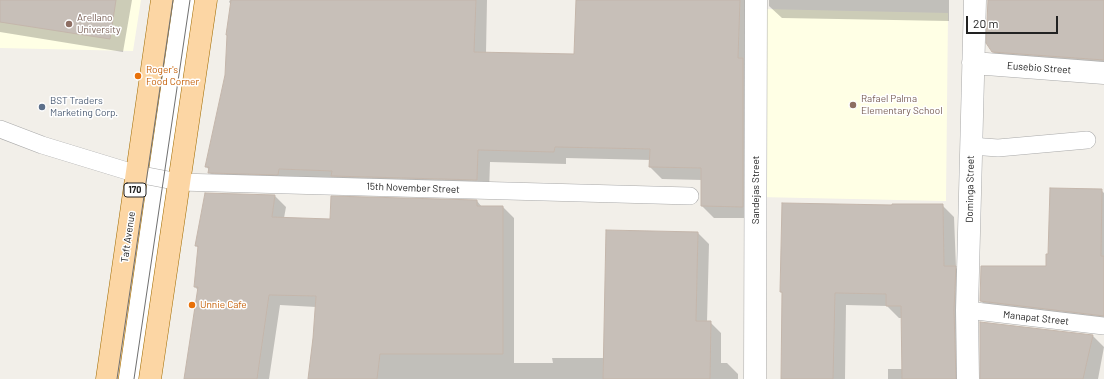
<!DOCTYPE html>
<style>
body{margin:0}
#map{position:relative;width:1104px;height:379px;overflow:hidden;background:#f2efe9;font-family:Barlow,sans-serif}
canvas{display:block}
.scale{position:absolute;left:966px;top:16px;width:92px;height:18px;box-sizing:border-box;border:2px solid #222;border-top:0;padding-left:5px;font-size:12px;line-height:14px;white-space:nowrap;color:#222;-webkit-text-stroke:3px #fff;paint-order:stroke}
</style>
<div id="map">
<canvas width="1104" height="379"></canvas>
<div class="scale">20 m</div>
</div>
<script>
const ctx = document.querySelector('canvas').getContext('2d');
ctx.lineJoin = 'round';
function fill(path, color) { ctx.fillStyle = color; ctx.fill(path, 'evenodd'); }
const poly = rows => new Path2D(rows.map(r => 'M' + r).join(''));
function stroke(path, color, width, dash) { ctx.strokeStyle = color; ctx.lineWidth = width; ctx.lineCap = dash ? 'butt' : 'round'; ctx.setLineDash(dash || []); ctx.stroke(path); }
function drawText(font, color, halo, rows, align = 'center') {
  ctx.font = font + ' Barlow,sans-serif'; ctx.lineWidth = 3; ctx.setLineDash([]); ctx.textBaseline = 'middle'; ctx.strokeStyle = halo; ctx.fillStyle = color; for (const [text, x, y, turn = 0] of rows) {
    ctx.save(); ctx.translate(x, y); ctx.rotate((+turn || 0) * Math.PI / 180); ctx.textAlign = isNaN(turn) ? turn : align; if (halo) ctx.strokeText(text, 0, 0); ctx.fillText(text, 0, 0); ctx.restore();
  }
}
const education = poly([
 [0,0,141,0,133,51,0,48],
 [761,9,948,13,946,201,758,197]
]);
const pier = poly([
 [161,0,202,0,146,379,105,379]
]);
const shadow = poly([
 [0,0,132,0,123,52,0,32],
 [230,0,487,0,486,53,575,55,577,0,765,0,755,218,714,218,702,206,702,180,662,179,650,167,651,160,566,158,566,164,490,162,489,192,221,184,209,172,210,170,206,167,226,75,231,4,229,2],
 [769,0,949,0,949,21,782,18,769,6],
 [989,0,1104,0,1104,73,1006,65,992,51],
 [1101,190,1104,193,1104,325,992,312,981,301,1047,267,1049,255],
 [206,194,275,196,286,207,284,218,331,220,477,201,482,207,503,207,514,218,514,363,553,363,552,358,605,358,698,233,709,244,707,322,710,322,721,333,721,363,727,363,738,374,738,379,309,379,316,307,280,305,269,379,185,379,198,290,195,287,199,248,196,246],
 [942,205,954,217,956,268,967,279,967,379,888,379,888,369,903,369,902,318,899,318,887,306,846,305,845,379,782,379,783,294,781,292,892,206],
 [1093,336,1104,347,1098,379,981,379]
]);
const building = poly([
 [0,0,116,0,110,39,0,22,0,0],
 [231,0,476,0,474,52,574,54,576,0,740,0,738,58,743,58,743,207,701,206,701,168,649,167,650,149,555,147,554,152,478,150,477,180,331,176,332,171,279,169,278,175,208,173,209,167,205,167,225,75,227,35,226,35,231,0],
 [988,0,1104,0,1104,60,992,52,986,43,988,0],
 [1050,188,1102,189,1101,256,1104,256,1104,316,980,301,981,266,1046,266,1046,254,1048,254,1050,188],
 [205,193,275,195,272,217,330,219,331,196,477,200,477,206,503,206,503,354,380,354,377,379,308,379,313,338,316,296,269,295,257,379,184,379,198,287,194,287,198,246,195,246,205,193],
 [782,203,892,205,892,204,943,204,944,266,956,266,954,310,956,379,902,379,901,306,886,306,886,294,835,293,833,379,781,379,782,292,780,292,782,203],
 [606,230,698,232,696,321,711,321,710,379,603,379,606,230],
 [980,322,1093,335,1083,379,980,379,980,322]
]);
const service = poly([
 [0,129,42,145,137,174,179,182,690,196],
 [971,146,998,148,1087,140],
 [967,310,1104,326]
]);
const minor = poly([
 [973,63,1104,73],
 [755,379,756,0],
 [968,379,967,310,975,0]
]);
const primary = poly([
 [107,379,162,0],
 [150,379,206,0]
]);
const tram = poly([
 [117,379,173,0],
 [134,379,190,0]
]);
const markers = [
 [69,24,4,"#8d6e63"],
 [138,76,4,"#e8710a"],
 [853,105,4,"#8d6e63"],
 [42,107,4,"#5c6f8a"],
 [192,305,4,"#e8710a"]
];
const shields = [
 [135,190,22]
];
const shieldNames = [
 ["170",135,190]
];
const educationNames = [
 ["Arellano",77,18],
 ["University",77,30],
 ["Rafael Palma",861,99],
 ["Elementary School",861,111]
];
const streetNames = [
 ["Eusebio Street",1039,68,4],
 ["15th November Street",413,188,2],
 ["Dominga Street",970,189,-89],
 ["Sandejas Street",756,190,-90],
 ["Taft Avenue",128,237,-82],
 ["Manapat Street",1036,318,6]
];
const foodNames = [
 ["Roger's",146,70],
 ["Food Corner",146,82],
 ["Unnie Cafe",200,305]
];
const serviceNames = [
 ["BST Traders",50,101],
 ["Marketing Corp.",50,113]
];
fill(education, '#ffffe5');
fill(pier, '#fff');
fill(shadow, '#0003');
fill(building, '#c7bfb8');
stroke(building, '#c4b6ab', 1);
stroke(service, '#a9a9a9', 18);
stroke(minor, '#a9a9a9', 23);
stroke(primary, '#a06b00', 23);
stroke(service, '#fff', 17);
stroke(minor, '#fff', 22);
stroke(primary, '#fcd6a4', 22);
stroke(tram, '#707070', 1);
for (const [x, y, r, color] of markers) { const dot = new Path2D(); dot.arc(x, y, r, 0, 2 * Math.PI); ctx.fillStyle = color; ctx.fill(dot); stroke(dot, '#fff', 1.5); }
for (const [x, y, w] of shields) { const box = new Path2D(); box.roundRect(x - w / 2, y - 7, w, 14, 3); ctx.fillStyle = '#fff'; ctx.fill(box); stroke(box, '#222', 1); }
drawText('bold 9px', '#222', null, shieldNames);
drawText('10px', '#785e54', '#fff', educationNames, 'left');
drawText('10px', '#222', '#fff', streetNames);
drawText('10px', '#c56008', '#fff', foodNames, 'left');
drawText('10px', '#4e5e75', '#fff', serviceNames, 'left');
</script>
